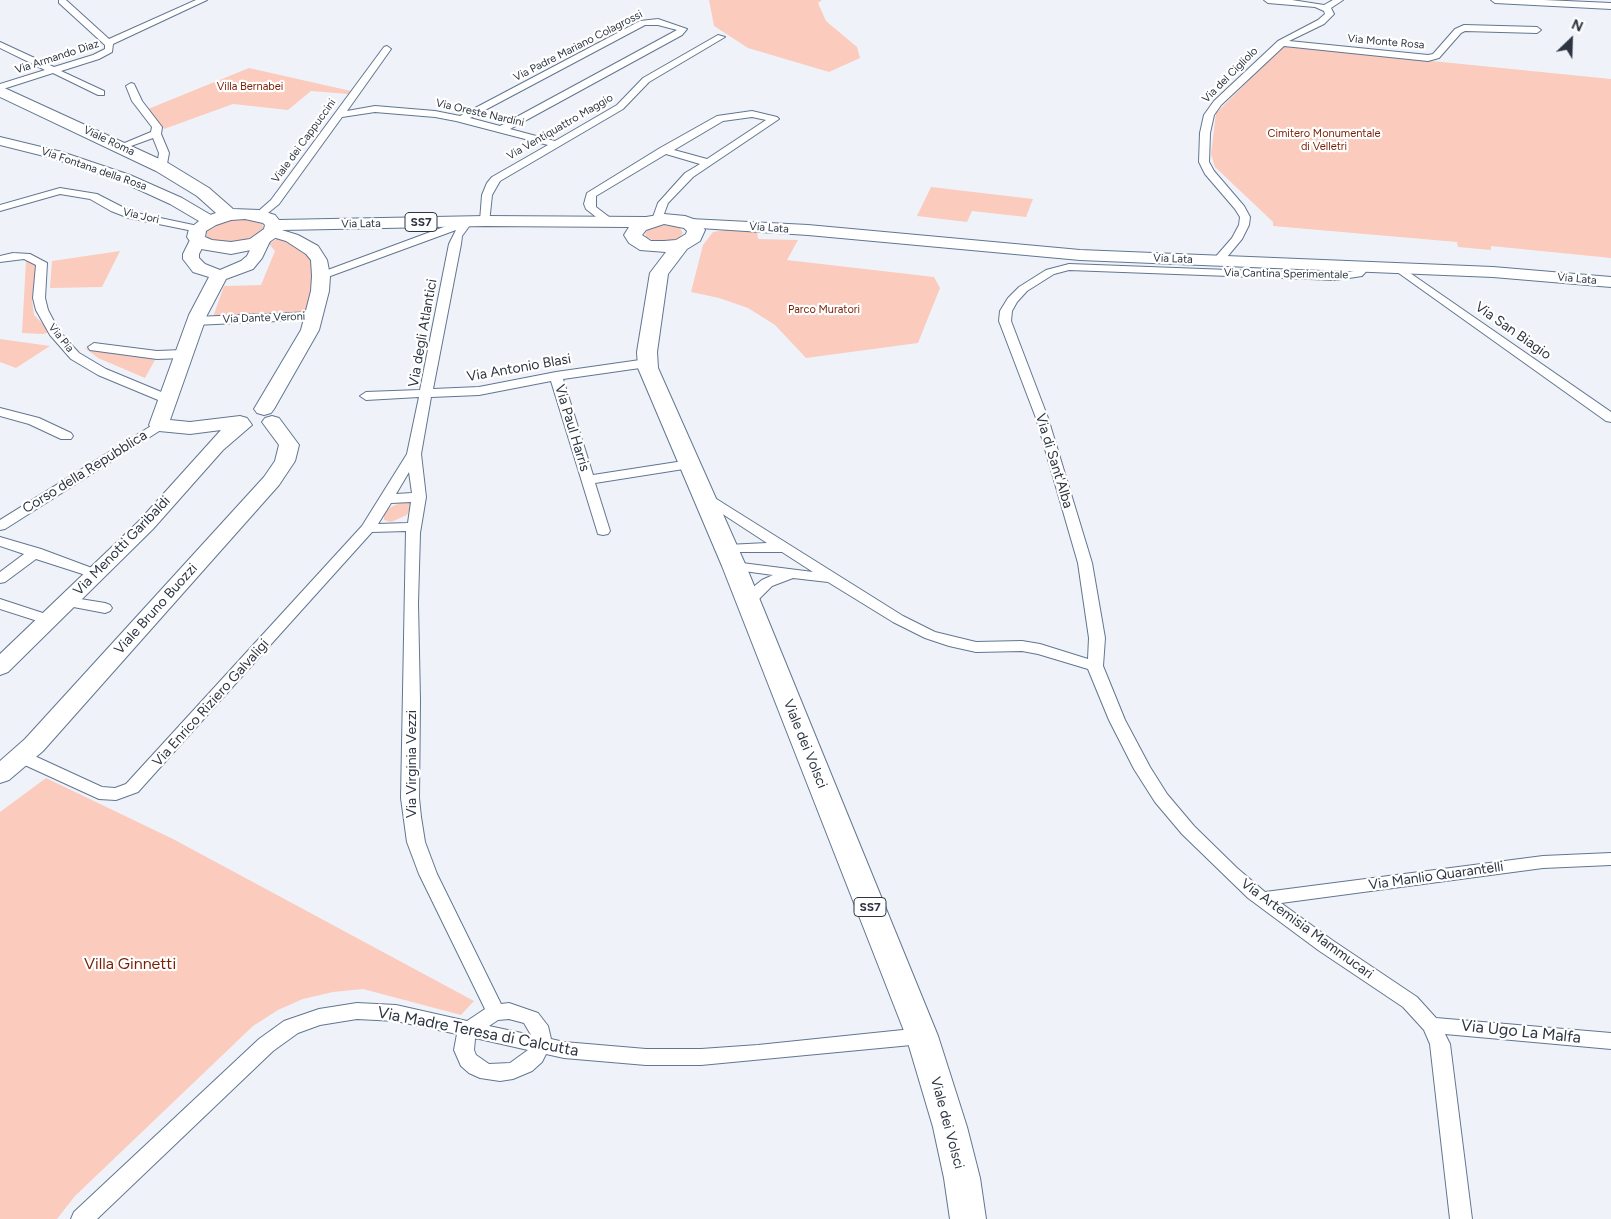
<!DOCTYPE html>
<style>
body{margin:0}
#map{position:relative;width:1611px;height:1219px;overflow:hidden;background:#eff3f9;font-family:Figtree,sans-serif}
canvas{display:block}
.north{position:absolute;left:1546px;top:15px;width:50px;height:50px;-webkit-text-stroke:4px #fff;paint-order:stroke;rotate:24deg;font-size:14px;font-weight:700;line-height:20px;text-align:center;color:#2c3541}
.north::after{content:'';display:block;margin:auto;width:18px;height:22px;background:#2c3541;clip-path:polygon(50% 0,100% 100%,50% 72%,0 100%)}
</style>
<div id="map">
<canvas width="1611" height="1219"></canvas>
<div class="north">N</div>
</div>
<script>
const ctx = document.querySelector('canvas').getContext('2d');
ctx.lineJoin = 'round';
function fill(path, color) { ctx.fillStyle = color; ctx.fill(path, 'evenodd'); }
const poly = rows => new Path2D(rows.map(r => 'M' + r).join(''));
function stroke(path, color, width, dash) { ctx.strokeStyle = color; ctx.lineWidth = width; ctx.lineCap = dash ? 'butt' : 'round'; ctx.setLineDash(dash || []); ctx.stroke(path); }
function drawText(font, color, halo, rows, align = 'center') {
  ctx.font = font + ' Figtree,sans-serif'; ctx.lineWidth = 4.5; ctx.setLineDash([]); ctx.textBaseline = 'middle'; ctx.strokeStyle = halo; ctx.fillStyle = color; for (const [text, x, y, turn = 0] of rows) {
    ctx.save(); ctx.translate(x, y); ctx.rotate((+turn || 0) * Math.PI / 180); ctx.textAlign = isNaN(turn) ? turn : align; if (halo) ctx.strokeText(text, 0, 0); ctx.fillText(text, 0, 0); ctx.restore();
  }
}
const green = poly([
 [709,0,822,0,818,3,826,21,857,47,860,58,829,72,748,48,714,26],
 [1283,46,1611,79,1611,258,1491,246,1491,250,1458,247,1457,242,1273,226,1273,222,1215,167,1211,154,1216,113],
 [249,68,351,91,348,94,311,91,288,110,233,104,164,129,148,109],
 [931,187,1033,199,1026,217,972,211,967,222,917,216],
 [242,218,258,220,262,223,264,231,254,238,236,243,211,240,207,237,206,233,208,228,222,221],
 [657,225,676,226,680,228,683,233,679,238,668,242,655,241,646,237,645,232],
 [725,230,757,232,758,239,798,240,787,260,934,277,940,288,918,343,806,358,775,325,748,308,719,298,691,292,703,245,713,232],
 [278,238,287,240,312,256,312,278,307,314,213,317,224,286,261,285,275,251,269,244],
 [120,251,102,287,50,288,52,261],
 [26,261,37,266,32,299,34,315,47,328,47,333,43,334,22,333],
 [0,339,50,346,16,368,0,362],
 [85,348,156,358,145,378,98,358],
 [406,500,413,502,407,515,391,522,384,520,384,515,389,508],
 [46,778,173,839,474,1001,461,1015,363,989,333,992,303,999,278,1010,253,1026,75,1196,57,1219,0,1219,0,812]
]);
const street = poly([
 [59,0,66,0,109,39,196,0,207,0,113,44,112,52,99,59,61,71,104,91,104,95,98,95,53,73,0,90,0,84,45,70,0,48,0,42,54,67,93,55,105,49,105,45,59,3,59,0],
 [1264,0,1292,0,1324,5,1333,0,1343,0,1331,8,1334,14,1324,24,1289,41,1428,55,1433,54,1455,29,1464,25,1537,27,1541,30,1537,33,1465,31,1461,33,1439,58,1428,61,1284,46,1221,105,1214,115,1210,133,1209,162,1214,171,1244,206,1250,217,1249,225,1242,239,1222,263,1218,264,1212,261,1232,238,1239,225,1240,217,1235,209,1205,174,1199,162,1200,133,1204,115,1214,101,1278,41,1318,20,1325,14,1324,11,1315,7,1268,3,1264,0],
 [1491,0,1544,0,1611,3,1611,9,1495,3,1491,0],
 [658,19,687,29,682,35,510,129,555,141,617,105,643,78,718,35,725,37,649,82,623,109,500,181,492,195,489,223,485,224,480,221,482,195,487,183,492,177,548,145,456,121,435,117,375,112,342,117,279,204,263,217,255,217,254,215,271,200,384,47,387,46,391,49,347,111,375,106,435,111,460,116,640,21,658,19],
 [645,25,658,25,677,30,500,126,470,118,645,25],
 [131,83,134,84,142,101,162,127,161,134,169,153,166,169,162,170,157,167,159,153,153,138,120,150,115,147,151,132,152,127,132,101,126,86,131,83],
 [752,111,777,117,779,119,693,177,668,203,661,222,657,223,652,220,658,203,685,173,700,164,666,154,596,196,596,207,613,220,614,222,613,224,605,224,586,209,584,204,587,193,660,148,717,116,752,111],
 [752,117,766,120,707,159,674,150,723,121,752,117],
 [60,188,97,194,132,212,198,226,203,229,198,232,129,218,111,211,90,199,60,194,0,211,0,205,60,188],
 [468,218,473,221,462,236,461,244,433,389,479,387,556,372,647,359,651,360,653,363,651,366,647,367,563,379,593,475,690,460,697,464,690,468,595,483,610,531,608,534,603,535,598,534,551,381,479,395,431,397,421,454,426,497,420,533,418,603,420,701,419,798,421,817,425,842,437,874,501,1004,509,1003,538,1013,548,1026,551,1039,564,1042,646,1049,701,1049,758,1045,922,1028,929,1030,932,1036,929,1042,922,1044,701,1065,646,1065,564,1058,546,1054,542,1062,532,1071,513,1079,500,1081,480,1078,469,1073,461,1066,454,1050,457,1034,396,1021,357,1019,320,1025,298,1033,273,1051,97,1219,71,1219,74,1212,259,1039,284,1021,319,1009,357,1003,396,1005,467,1021,485,1009,419,874,407,842,401,798,406,531,372,532,138,792,116,800,99,799,16,761,14,757,16,753,22,751,28,753,102,787,115,788,126,784,362,526,407,454,419,397,366,400,360,396,366,392,420,390,449,244,456,230,325,278,317,278,315,276,317,274,468,218],
 [409,472,412,493,396,494,409,472],
 [411,502,408,523,378,524,391,503,411,502],
 [509,1019,524,1023,531,1035,489,1026,498,1020,509,1019],
 [475,1039,475,1038,528,1050,510,1063,489,1064,476,1055,474,1050,475,1039],
 [13,253,30,254,47,263,45,298,48,310,59,331,79,353,106,369,171,396,173,399,171,402,163,402,98,375,71,359,50,335,36,310,33,298,36,265,24,259,0,262,0,256,13,253],
 [1365,263,1371,266,1362,276,1336,280,1069,270,1054,274,1027,291,1017,302,1012,311,1011,321,1048,418,1092,563,1105,638,1103,666,1125,720,1150,767,1167,794,1194,826,1237,868,1265,892,1543,856,1611,853,1611,865,1543,868,1281,903,1332,940,1417,997,1436,1018,1611,1033,1611,1049,1445,1034,1450,1044,1472,1219,1450,1219,1430,1044,1424,1030,1403,1007,1318,950,1248,898,1182,834,1155,802,1134,769,1109,720,1088,669,1038,654,1022,651,976,652,949,646,925,638,893,622,828,582,793,578,772,586,753,605,743,605,741,602,752,588,762,580,773,575,729,569,727,566,729,563,734,562,813,572,782,552,722,552,720,549,722,546,727,545,767,543,698,498,705,494,710,495,903,616,935,632,976,642,1022,641,1040,644,1088,659,1089,638,1078,563,1036,418,999,321,1000,311,1008,298,1019,287,1046,270,1069,264,1336,274,1354,271,1361,264,1365,263],
 [1397,264,1611,412,1611,422,1606,421,1393,269,1391,267,1397,264],
 [315,312,321,316,319,319,195,325,189,321,195,317,315,312],
 [94,343,157,351,183,350,189,354,183,358,157,359,90,350,88,347,94,343],
 [0,408,39,418,71,433,73,436,71,439,61,439,29,424,0,416,0,408],
 [159,421,164,422,165,425,164,428,5,529,0,530,0,520,159,421],
 [0,537,41,549,100,571,102,574,100,577,95,578,36,559,5,582,0,583,0,572,24,554,0,546,0,537],
 [68,597,105,603,110,605,112,608,110,611,105,613,63,605,61,602,63,599,68,597],
 [0,599,55,617,58,620,55,623,50,625,0,609,0,599]
]);
const secondary = poly([
 [0,137,62,152,130,175,182,198,216,218,218,221,216,224,210,226,204,224,170,204,120,181,52,158,0,145,0,137],
 [690,219,808,225,1080,250,1493,267,1611,277,1611,287,1493,277,1080,260,808,235,684,227,682,224,684,221,690,219],
 [272,227,298,235,318,246,327,260,330,276,329,291,319,330,274,409,271,413,264,415,257,413,254,409,301,330,311,291,312,276,311,260,306,254,286,241,269,236,271,239,262,258,253,269,226,279,207,315,170,420,190,422,240,416,247,418,252,425,223,450,153,529,8,672,0,675,0,654,139,521,221,430,190,434,159,431,152,429,149,425,189,315,209,277,193,272,183,259,183,254,190,240,192,237,198,235,204,237,206,240,199,254,199,258,205,264,220,270,241,261,247,256,257,236,266,235,264,232,266,229,272,227],
 [272,416,279,418,299,445,295,461,279,485,43,751,9,780,0,783,0,761,25,739,264,477,275,461,279,445,262,422,265,418,272,416]
]);
const primary = poly([
 [0,86,168,163,209,188,233,209,259,210,275,215,279,220,485,216,646,217,664,214,685,216,696,220,702,226,705,230,700,241,687,249,668,274,657,352,658,368,746,566,938,1036,967,1127,980,1178,986,1219,950,1219,944,1178,933,1127,906,1036,722,566,638,368,637,352,650,273,666,252,640,250,629,243,624,235,629,227,485,226,282,230,278,236,262,247,256,249,231,254,201,249,192,244,187,237,189,229,204,217,216,213,197,196,156,171,0,97,0,86],
 [245,219,263,223,265,225,264,229,250,239,231,242,212,240,205,237,206,231,216,225,231,220,245,219],
 [664,224,684,228,687,231,686,234,676,240,664,241,651,241,642,235,646,230,664,224]
]);
const farStreetnames = [
 ["Via Monte Rosa",1386,42,5],
 ["Via Padre Mariano Colagrossi",578,46,-27],
 ["Via Armando Diaz",57,57,-18],
 ["Via del Cigliolo",1230,75,-45],
 ["Via Oreste Nardini",480,113,13],
 ["Via Ventiquattro Maggio",560,127,-30],
 ["Viale Roma",109,141,25],
 ["Viale dei Cappuccini",304,141,-54],
 ["Via Fontana della Rosa",94,169,19],
 ["Via Jori",141,216,13],
 ["Via Lata",361,224,-1],
 ["Via Lata",769,228,4],
 ["Via Lata",1173,259,2],
 ["Via Cantina Sperimentale",1286,274,1],
 ["Via Lata",1577,279,5],
 ["Via Dante Veroni",264,318,-2],
 ["Via Pia",61,338,51]
];
const farParknames = [
 ["Villa Bernabei",250,87],
 ["Cimitero Monumentale",1324,134],
 ["di Velletri",1324,147],
 ["Parco Muratori",824,310]
];
const shields = [
 [421,222,32],
 [870,907,32]
];
const shieldNames = [
 ["SS7",421,222],
 ["SS7",870,907]
];
const streetNames = [
 ["Via San Biagio",1513,331,35],
 ["Via degli Atlantici",423,333,-80],
 ["Via Antonio Blasi",519,368,-10],
 ["Via Paul Harris",572,428,73],
 ["Via di Sant'Alba",1054,461,73],
 ["Corso della Repubblica",85,472,-32],
 ["Via Menotti Garibaldi",122,546,-46],
 ["Viale Bruno Buozzi",156,609,-48],
 ["Via Enrico Riziero Galvaligi",211,703,-48],
 ["Viale dei Volsci",805,744,68],
 ["Via Virginia Vezzi",412,764,-90],
 ["Via Manlio Quarantelli",1436,876,-8],
 ["Via Artemisia Mammucari",1307,929,36],
 ["Viale dei Volsci",947,1123,75]
];
const nearParknames = [
 ["Villa Ginnetti",130,964]
];
const nearStreetnames = [
 ["Via Madre Teresa di Calcutta",478,1032,11],
 ["Via Ugo La Malfa",1521,1032,6]
];
fill(green, '#fbcbbe');
stroke(street, '#627691', 2);
stroke(secondary, '#627691', 2);
stroke(primary, '#627691', 2);
fill(street, '#fff');
fill(secondary, '#fff');
fill(primary, '#fff');
drawText('11px', '#2c3541', '#fff', farStreetnames);
drawText('11px', '#7a1f03', '#fff', farParknames);
for (const [x, y, w] of shields) { const box = new Path2D(); box.roundRect(x - w / 2, y - 9.5, w, 19, 4); ctx.fillStyle = '#fff'; ctx.fill(box); stroke(box, '#2c3541', 1); }
drawText('bold 12px', '#2c3541', null, shieldNames);
drawText('14px', '#2c3541', '#fff', streetNames);
drawText('16px', '#7a1f03', '#fff', nearParknames);
drawText('16px', '#2c3541', '#fff', nearStreetnames);
</script>
